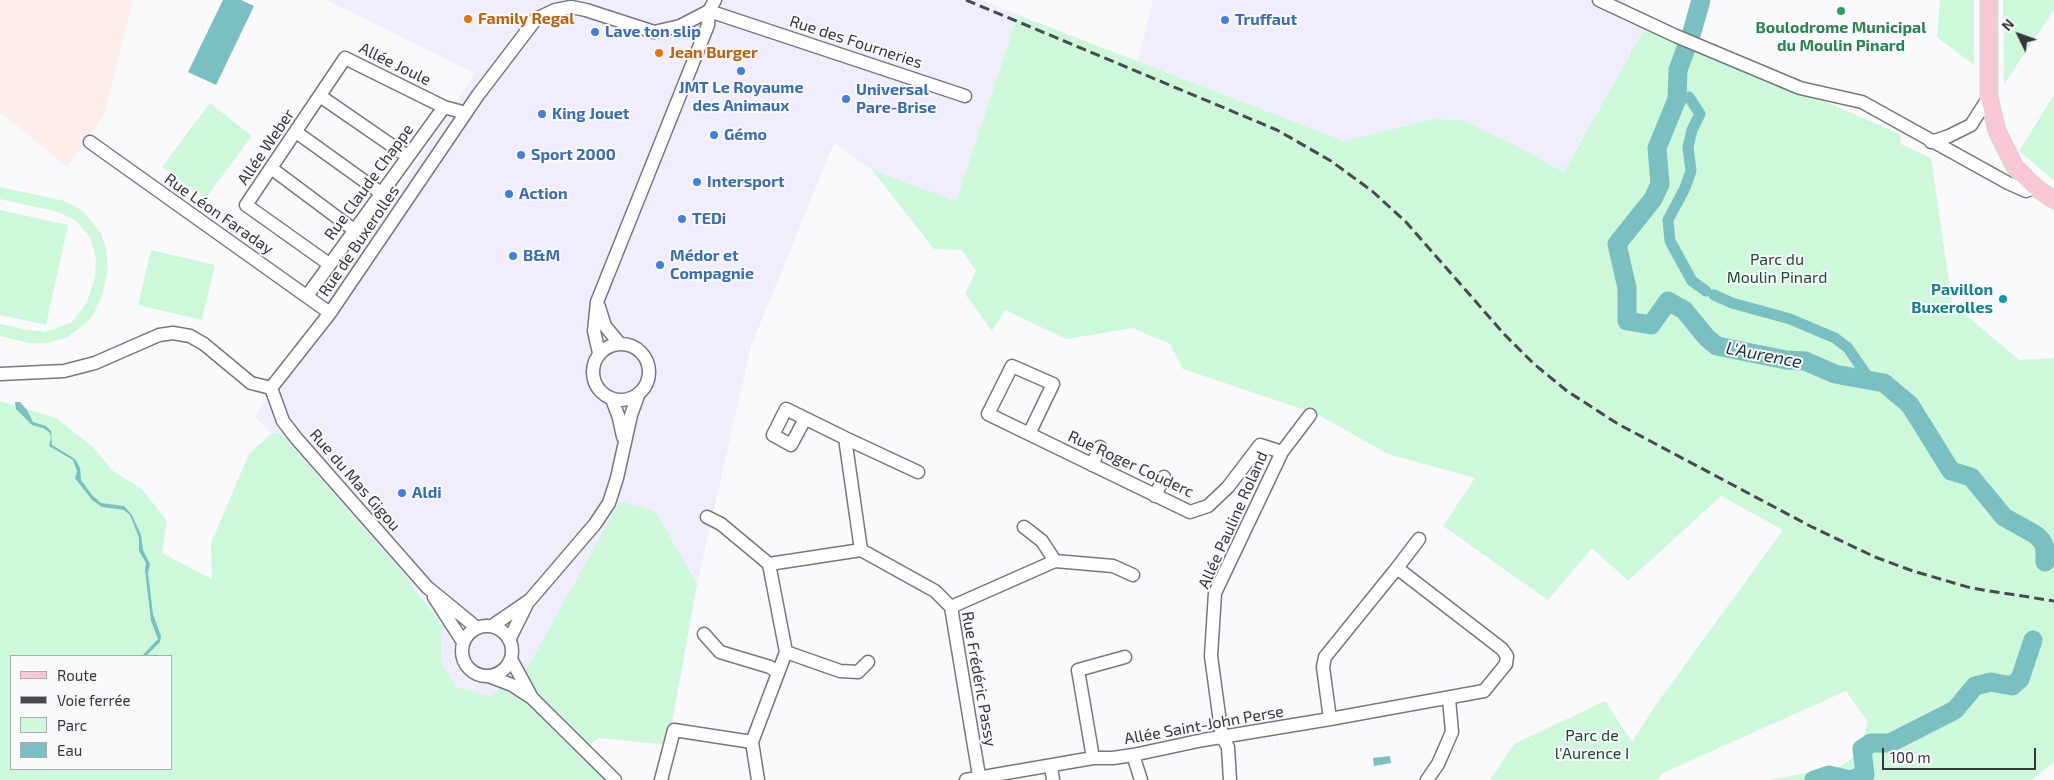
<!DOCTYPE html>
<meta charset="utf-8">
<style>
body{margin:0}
#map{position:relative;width:2054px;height:780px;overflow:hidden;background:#fafafd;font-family:"Exo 2",sans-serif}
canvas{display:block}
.legend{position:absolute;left:10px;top:655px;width:162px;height:115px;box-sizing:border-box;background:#fafafd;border:1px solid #ababaf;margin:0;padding:6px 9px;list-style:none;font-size:15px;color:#35353a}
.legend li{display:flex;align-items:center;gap:10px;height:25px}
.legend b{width:25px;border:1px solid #ababaf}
.north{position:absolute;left:1994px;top:10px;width:50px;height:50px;-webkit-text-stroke:4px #fafafd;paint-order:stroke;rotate:312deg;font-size:14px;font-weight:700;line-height:20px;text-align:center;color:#35353a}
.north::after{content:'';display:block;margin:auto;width:18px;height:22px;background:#35353a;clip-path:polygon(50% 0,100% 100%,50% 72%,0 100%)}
.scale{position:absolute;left:1882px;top:748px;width:154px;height:22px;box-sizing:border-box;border:2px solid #35353a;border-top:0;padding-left:6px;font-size:15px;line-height:18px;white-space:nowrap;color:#35353a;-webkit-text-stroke:4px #fafafd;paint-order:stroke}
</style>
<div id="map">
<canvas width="2054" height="780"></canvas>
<ul class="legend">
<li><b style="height:6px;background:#fac8d5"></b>Route</li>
<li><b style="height:6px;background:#49494e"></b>Voie ferrée</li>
<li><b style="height:14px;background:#cdf8da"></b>Parc</li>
<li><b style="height:14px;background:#7abfc1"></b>Eau</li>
</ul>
<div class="north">N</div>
<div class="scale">100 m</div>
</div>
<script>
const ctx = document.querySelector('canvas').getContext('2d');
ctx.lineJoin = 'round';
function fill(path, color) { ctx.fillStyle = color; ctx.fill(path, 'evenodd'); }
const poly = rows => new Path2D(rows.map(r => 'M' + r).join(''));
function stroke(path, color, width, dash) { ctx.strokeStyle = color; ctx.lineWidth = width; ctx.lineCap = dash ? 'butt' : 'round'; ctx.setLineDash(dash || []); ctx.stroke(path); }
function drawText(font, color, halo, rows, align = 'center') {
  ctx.font = font + ' "Exo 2",sans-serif'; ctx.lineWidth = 4; ctx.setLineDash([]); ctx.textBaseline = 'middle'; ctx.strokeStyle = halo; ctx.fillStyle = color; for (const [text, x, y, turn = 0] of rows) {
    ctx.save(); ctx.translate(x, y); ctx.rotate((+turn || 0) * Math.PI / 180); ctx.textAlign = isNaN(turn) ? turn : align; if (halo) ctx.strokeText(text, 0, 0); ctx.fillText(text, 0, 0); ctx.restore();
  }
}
const built = poly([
 [326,0,981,0,1018,15,956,201,872,170,834,143,751,346,697,584,656,512,620,502,529,666,491,696,456,687,441,661,442,625,396,565,280,433,271,434,255,416,328,299,475,73],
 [1153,0,1624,0,1647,24,1564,172,1520,148,1462,120,1434,119,1344,141,1138,61]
]);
const industrial = poly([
 [0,0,133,0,104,115,67,167,0,112]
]);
const green = poly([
 [1940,0,1974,0,1974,65,1937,37],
 [2003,0,2054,0,2054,10,2004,84],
 [1018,15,1344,141,1434,119,1462,120,1520,148,1564,172,1647,24,1900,134,1901,144,1931,158,1952,303,2019,360,2054,358,2054,762,2032,780,1768,780,1839,767,1857,756,1868,722,1846,691,1663,773,1657,780,1490,780,1514,744,1605,701,1632,742,1655,706,1783,530,1721,496,1628,581,1592,548,1548,600,1443,526,1475,478,1388,454,1317,414,1183,369,1170,344,1133,328,1066,339,1005,310,992,331,965,294,976,271,962,250,934,249,872,170,956,201],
 [2054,95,2054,180,2019,151],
 [210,103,252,136,205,199,162,167],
 [0,187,65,201,83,211,101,233,106,249,108,268,102,296,93,315,85,324,66,338,45,343,29,343,0,336,0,324,27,330,46,332,72,322,87,302,95,277,96,258,90,237,76,221,59,212,0,199],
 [0,210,68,225,46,325,0,315],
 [151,250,215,265,202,320,138,305],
 [0,401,56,418,93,447,114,472,142,489,167,521,162,553,212,579,211,543,249,454,271,434,280,433,396,565,442,625,441,661,456,687,491,696,529,665,620,501,656,512,697,584,668,745,599,738,578,754,606,780,0,780],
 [11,656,171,656,171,769,11,769]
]);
const water = poly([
 [223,0,241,0,254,6,216,85,188,72],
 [15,402,20,402,27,410,33,422,46,426,51,431,52,445,75,459,80,468,81,480,92,495,101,503,124,506,132,515,141,535,143,550,150,564,148,573,153,614,161,636,160,642,146,656,142,656,158,639,151,621,145,570,146,563,139,551,139,538,130,515,124,510,102,507,92,500,75,478,77,471,73,460,49,446,51,437,49,432,43,428,32,425,16,409],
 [1390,756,1391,763,1374,766,1373,758]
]);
const canal = poly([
 [1677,99,1689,97,1700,114,1692,130,1688,147,1691,171,1685,188,1668,220,1670,241,1692,281,1706,291],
 [1714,295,1732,303,1790,319,1835,338,1848,348,1870,380]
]);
const river = poly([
 [1701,0,1692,32,1678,70,1677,99,1657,148,1660,184,1653,199,1617,244,1627,288,1627,321,1651,325,1668,301,1684,310,1707,338,1717,346,1786,360,1805,361,1835,374,1884,383,1910,405,1951,471,1971,477,2004,517,2036,535,2042,541,2045,548,2045,562],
 [1814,780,1829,775,1850,780],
 [1851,780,1865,775,1862,749,1871,743,1890,743,1955,710,1975,686,1991,682,2012,686,2020,679,2033,640]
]);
const minor = poly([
 [1599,0,1676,36,1800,88,1862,102,2008,183,2026,191,2035,187],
 [709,11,965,96],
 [320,96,407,156],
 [296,132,381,193],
 [90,142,330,313],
 [1931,142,1949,136,1971,125,1989,97],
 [271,168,354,230],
 [329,264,246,205,345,58,444,107],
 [307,296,444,107,466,113],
 [599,307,605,326,620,344],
 '593 372a28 28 0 1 1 56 0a28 28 0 1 1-56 0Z',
 [599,353,594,331,597,302,708,25,709,11,715,0],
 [0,374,64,371,95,363,159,335,173,333,190,336,204,344,251,383,271,388],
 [271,388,330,313,478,95,536,19,555,10,571,7,586,10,654,32,680,26,709,11],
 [271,388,283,421,296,438,427,587,477,628],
 [612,399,619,418,623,437],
 [805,419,791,445,773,435,786,409,845,438],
 [1029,434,1053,384,1012,366,988,414,1190,512,1208,506,1228,487,1260,445,1282,452],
 [1092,465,1100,447],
 [1155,496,1164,477],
 [707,517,721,524,769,564],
 [1024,527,1042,541,1055,561],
 [861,550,845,438,918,472],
 [1397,568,1419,539],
 [434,597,463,642],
 [951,607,1055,561,1113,566,1133,575],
 '462 651a25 25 0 1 1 50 0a25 25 0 1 1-50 0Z',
 [492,626,530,600,595,524,609,503,617,478,631,415,639,393],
 [704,634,720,652,770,667,777,672],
 [509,640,527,604],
 [786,652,840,671,858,672,868,662],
 [511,659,531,696],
 [491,677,512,685,532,698,615,780],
 [1133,755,1141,780],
 [1093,758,1078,670,1125,657],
 [1051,766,1053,780],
 [661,780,674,730,752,742],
 [758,780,752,742,786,652,769,564,861,550,935,591,951,607,979,776],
 [966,780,1093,758,1113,758,1133,755,1203,740,1330,719,1484,691,1506,664,1507,656,1502,649,1397,568,1325,657,1323,667,1330,719],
 [1230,780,1228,747,1222,737,1211,656,1215,593,1282,452,1310,415],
 [1427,780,1438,764,1452,732,1449,699]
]);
const major = poly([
 [1989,0,1989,97,1997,131,2015,167,2035,187,2054,200]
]);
const rail = poly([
 [966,0,1277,130,1331,161,1372,191,1406,222,1505,335,1534,364,1567,391,1618,424,1812,527,1875,557,1913,571,1971,588,2054,601]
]);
const markers = [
 [1841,11,5,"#2e9e5b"],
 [468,19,5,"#e8710a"],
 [1225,20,5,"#3f7fe0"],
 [595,32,5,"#3f7fe0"],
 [659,53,5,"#e8710a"],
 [741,71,5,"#3f7fe0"],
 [846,99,5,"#3f7fe0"],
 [542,114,5,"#3f7fe0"],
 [714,135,5,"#3f7fe0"],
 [521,155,5,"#3f7fe0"],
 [697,182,5,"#3f7fe0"],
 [509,194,5,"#3f7fe0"],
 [682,219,5,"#3f7fe0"],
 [513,256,5,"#3f7fe0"],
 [660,265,5,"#3f7fe0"],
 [2003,299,5,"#0f9aa8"],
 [402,493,5,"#3f7fe0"]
];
const foodNames = [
 ["Family Regal",478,19],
 ["Jean Burger",669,53]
];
const shopNames = [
 ["Truffaut",1235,20],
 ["Lave ton slip",605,32],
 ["JMT Le Royaume",741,88,"center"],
 ["des Animaux",741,106,"center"],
 ["Universal",856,90],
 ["Pare-Brise",856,108],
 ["King Jouet",552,114],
 ["Gémo",724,135],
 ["Sport 2000",531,155],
 ["Intersport",707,182],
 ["Action",519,194],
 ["TEDi",692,219],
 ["B&M",523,256],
 ["Médor et",670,256],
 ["Compagnie",670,274],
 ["Aldi",412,493]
];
const leisureNames = [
 ["Boulodrome Municipal",1841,28],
 ["du Moulin Pinard",1841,46]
];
const streetNames = [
 ["Rue des Fourneries",856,42,18],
 ["Allée Joule",395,64,26],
 ["Allée Weber",266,147,-56],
 ["Rue Claude Chappe",369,182,-54],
 ["Rue Léon Faraday",219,214,35],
 ["Rue de Buxerolles",359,241,-56],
 ["Rue Roger Couderc",1131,464,25],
 ["Rue du Mas Gigou",355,480,49],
 ["Allée Pauline Roland",1233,520,-66],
 ["Rue Frédéric Passy",979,679,80],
 ["Allée Saint-John Perse",1204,725,-10]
];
const parkNames = [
 ["Parc du",1777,260],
 ["Moulin Pinard",1777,278],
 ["Parc de",1592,736],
 ["l'Aurence I",1592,754]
];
const cultureNames = [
 ["Pavillon",1993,290],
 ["Buxerolles",1993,308]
];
const waterNames = [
 ["L'Aurence",1764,355,11]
];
fill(built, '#efedff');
fill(industrial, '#fcede8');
fill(green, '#cdf8da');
fill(water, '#7abfc1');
stroke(canal, '#7abfc1', 11);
stroke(river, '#7abfc1', 19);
stroke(minor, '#777683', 15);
stroke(major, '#d7d7d8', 19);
stroke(minor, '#fff', 12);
stroke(major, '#fac8d5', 16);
stroke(rail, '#49494e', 3, [10, 5]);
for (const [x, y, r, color] of markers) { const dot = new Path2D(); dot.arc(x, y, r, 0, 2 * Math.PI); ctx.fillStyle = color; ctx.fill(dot); stroke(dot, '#fafafd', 2); }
drawText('bold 16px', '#c56008', '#fafafd', foodNames, 'left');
drawText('bold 16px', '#366cbe', '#fafafd', shopNames, 'left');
drawText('bold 16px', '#27864d', '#fafafd', leisureNames);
drawText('16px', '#35353a', '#fafafd', streetNames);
drawText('16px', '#144d2d', '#fafafd', parkNames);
drawText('bold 16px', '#0d838f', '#fafafd', cultureNames, 'right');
drawText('italic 18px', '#163839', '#fafafd', waterNames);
</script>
